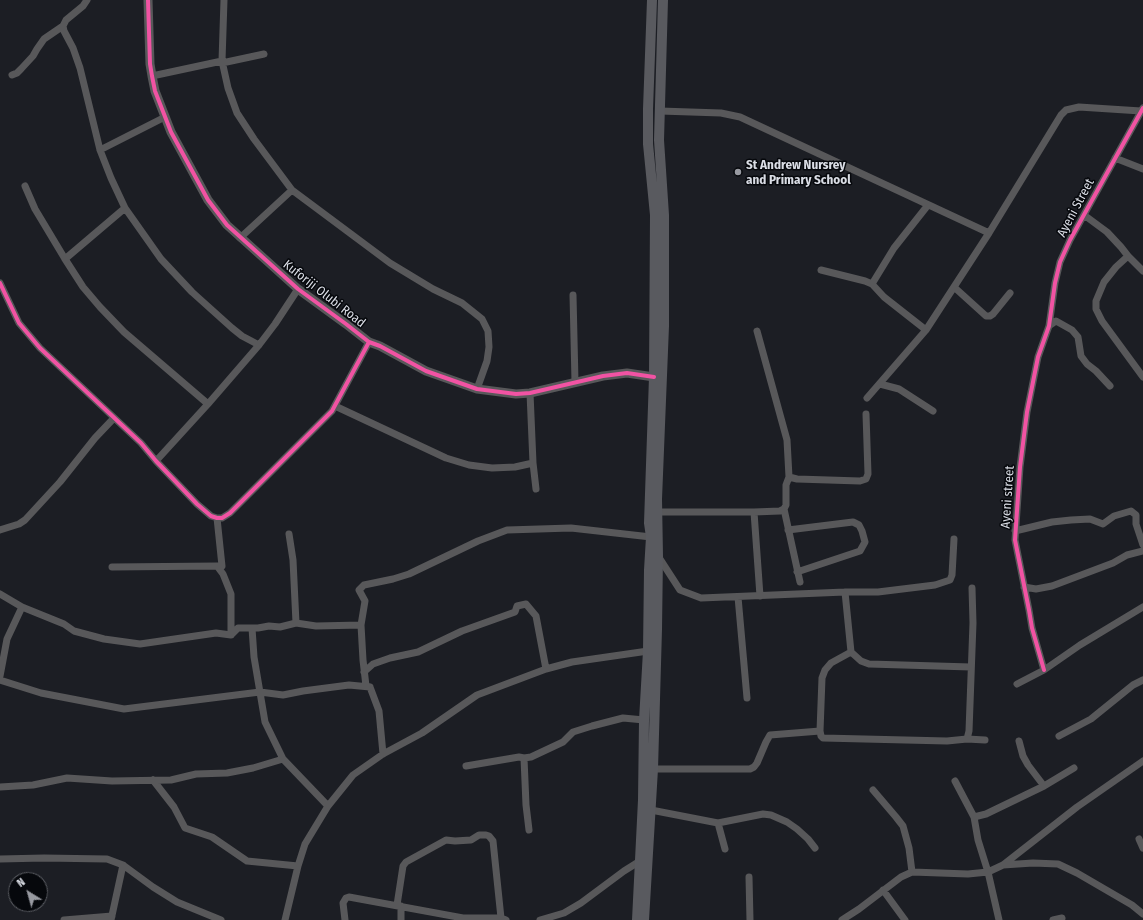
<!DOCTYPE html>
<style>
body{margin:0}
#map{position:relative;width:1143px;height:920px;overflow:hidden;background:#1c1e24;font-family:"Fira Sans Condensed",sans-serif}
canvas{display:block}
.north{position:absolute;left:8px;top:872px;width:40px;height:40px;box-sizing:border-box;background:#06080c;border:1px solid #5b5d63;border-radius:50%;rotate:323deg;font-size:11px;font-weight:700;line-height:16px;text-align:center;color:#dadde5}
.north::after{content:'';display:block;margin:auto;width:14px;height:18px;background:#989aa1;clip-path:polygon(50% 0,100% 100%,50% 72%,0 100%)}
</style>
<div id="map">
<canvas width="1143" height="920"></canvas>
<div class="north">N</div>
</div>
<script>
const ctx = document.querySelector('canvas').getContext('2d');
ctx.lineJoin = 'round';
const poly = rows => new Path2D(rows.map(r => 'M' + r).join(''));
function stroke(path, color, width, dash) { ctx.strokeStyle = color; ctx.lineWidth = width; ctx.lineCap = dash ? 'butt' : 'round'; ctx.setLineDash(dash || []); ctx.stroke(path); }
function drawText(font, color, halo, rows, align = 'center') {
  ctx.font = font + ' "Fira Sans Condensed",sans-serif'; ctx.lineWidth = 3; ctx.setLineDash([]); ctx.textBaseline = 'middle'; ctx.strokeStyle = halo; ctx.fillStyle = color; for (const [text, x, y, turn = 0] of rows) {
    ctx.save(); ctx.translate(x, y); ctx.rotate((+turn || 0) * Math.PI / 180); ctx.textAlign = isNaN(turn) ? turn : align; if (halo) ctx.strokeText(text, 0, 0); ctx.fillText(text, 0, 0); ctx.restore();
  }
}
const minor = poly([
 [224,0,222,61,228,88,237,113,254,139,292,190,390,263,433,289,462,303,482,319,488,331,489,347,487,361,477,389],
 [63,26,64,31,73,48,80,68,100,150,111,178,125,208,161,259,192,292,232,328,242,336,259,345],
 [222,63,264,54],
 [12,75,17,73,21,69,33,56,37,49,44,39,63,26,66,20,83,6,87,0],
 [152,76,222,61],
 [660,111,721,113,740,117,989,233],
 [100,150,165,117],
 [1115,158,1143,169],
 [25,186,35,209,65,259,83,287,100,307,124,332,208,404],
 [1084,215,1107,232,1121,247,1128,256],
 [240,238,292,190],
 [65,259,125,208],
 [821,270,865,281,872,284,884,297,926,330],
 [1143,271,1128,256,1116,267,1104,282,1096,301,1096,309,1102,321,1143,377],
 [0,283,19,323,40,348,141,443,156,461,197,504,211,516,217,518,222,518,230,513,332,411,369,342],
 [872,284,894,248,928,205],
 [954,287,986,316,990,316,993,314,1010,293],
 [573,295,575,382],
 [1049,326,1056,321,1072,330,1078,337,1081,356,1087,364,1096,371,1110,386],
 [757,331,787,440,789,477],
 [880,384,899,389,933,411],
 [530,393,533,463,536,489],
 [867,398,926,330,989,233,1061,115,1066,110,1079,107,1141,111],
 [335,406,446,458,469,465,492,468,515,467,533,463],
 [156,461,208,404,259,345,275,324,298,289],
 [784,509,800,582],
 [657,512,754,512,780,511,784,509,786,505,786,485,789,477,797,479,860,481,866,479,868,474,866,414],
 [754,512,760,596],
 [217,518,222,566,217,566,223,574,231,594,231,635],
 [0,530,19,524,25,520,60,482,95,438,114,418],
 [788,530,853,522,859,525,862,531,865,542,860,551,797,572],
 [1015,531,1052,522,1071,520,1090,519,1103,524,1114,516,1131,511,1136,515,1136,524,1143,545],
 [289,534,293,560,296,623],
 [658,556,680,590,701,598,845,592,878,592,935,585,950,580,952,575,954,539],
 [112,567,217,566],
 [1024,587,1036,589,1052,586,1113,563,1127,555,1143,551],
 [845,592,851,652,861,661,869,664,971,667],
 [0,594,22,607,64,624,74,631,104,639,140,644,216,633,231,635,238,628,258,628,269,626,280,627,296,623,316,626,361,625],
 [738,597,747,698],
 [252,628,254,657,265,722,283,759,328,806],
 [851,652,831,663,825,670,822,678,820,731,821,736,823,738,947,741,967,739,969,731,973,623,972,588],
 [1044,670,1032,628,1029,610,1015,540,1020,467,1027,412,1038,357,1049,326,1055,283,1060,262,1070,240,1143,108],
 [364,672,373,664,390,658,418,652,462,631,515,612,517,606,526,604,536,616,546,669],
 [0,676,7,639,22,607],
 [0,680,41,693,124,709,260,692,283,695,303,691,349,685,370,687],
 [1017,684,1044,670,1080,645,1143,607],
 [1059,736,1091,719,1133,685,1143,680],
 [967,739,985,740],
 [1019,741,1023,756,1028,765,1044,786],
 [383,754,379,711,370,687,366,686,363,660,361,625,365,601,359,590,364,585,393,579,409,574,478,541,507,530,571,528,651,537],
 [466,766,519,757,524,758],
 [653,769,750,769,754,767,757,763,766,742,770,735,820,731],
 [153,780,174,807,185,828,212,837,247,861,298,866],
 [955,781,974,817],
 [0,787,33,785,67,778,112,781,171,780,196,774,227,773,253,768,283,759],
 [873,790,896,817,903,826,909,848,912,872],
 [651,810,718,823,763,814,771,815,787,822,797,829,808,839,815,848],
 [718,823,725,849],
 [529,830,526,805,524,758,531,757,563,742,573,732,592,726,623,718,644,720],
 [1139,839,1143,848],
 [0,859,44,858,107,859,123,865,153,887,177,902,221,920],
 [1003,865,1033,863,1058,864,1077,873,1132,905,1143,914],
 [749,877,750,920],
 [883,890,905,920],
 [397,905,403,866,406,862,446,840,455,841,471,840,479,835,486,835,489,836,493,841,501,918],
 [64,920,112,916],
 [111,920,123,865],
 [285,920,298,866,305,844,328,806,353,775,383,754,422,733,477,695,546,669,572,662,648,651],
 [345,920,343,903,346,898,349,897,463,918,501,918,506,920],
 [401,920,401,906],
 [540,920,564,913,581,903,624,871,640,861],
 [842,920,859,909,901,877,912,872,968,874,988,872,1003,865,1077,807,1143,761],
 [999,920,988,872,978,840,974,817,986,814,1044,786,1074,768],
 [1053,920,1062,918]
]);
const tertiary = poly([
 [148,0,150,64,152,76,155,91,171,132,208,200,227,225,298,289,346,324,369,342,380,346,426,371,477,389,516,394,530,393,603,376,627,373,654,377]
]);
const secondary = poly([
 [637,920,643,800,644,720,648,651,649,570,651,537,649,523,654,377,655,215,648,144,648,109,652,0],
 [644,920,653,769,657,629,658,556,657,499,664,326,664,215,659,140,663,0]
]);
const cycleway = poly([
 [148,0,150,64,152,76,155,91,171,132,208,200,227,225,298,289,346,324,369,342,380,346,426,371,477,389,516,394,530,393,603,376,627,373,654,377],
 [0,283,19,323,40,348,141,443,156,461,197,504,211,516,217,518,222,518,230,513,332,411,369,342],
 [1044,670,1032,628,1029,610,1015,540,1020,467,1027,412,1038,357,1049,326,1055,283,1060,262,1070,240,1143,108]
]);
const markers = [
 [738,172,4,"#989aa1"]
];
const poiNames = [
 ["St Andrew Nursrey",746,165],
 ["and Primary School",746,180]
];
const streetNames = [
 ["Ayeni Street",1076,208,-62],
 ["Kuforiji Olubi Road",324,294,38],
 ["Ayeni street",1008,497,-86]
];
stroke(minor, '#58585a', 7);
stroke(tertiary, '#58585a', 9);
stroke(secondary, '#595a5f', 10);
stroke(cycleway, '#f153a3', 4);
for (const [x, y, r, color] of markers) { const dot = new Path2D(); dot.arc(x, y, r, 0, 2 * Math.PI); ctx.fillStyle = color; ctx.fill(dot); stroke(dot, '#06080c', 1.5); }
drawText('bold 13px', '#dadde5', '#06080c', poiNames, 'left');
drawText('13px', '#dadde5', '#06080c', streetNames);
</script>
